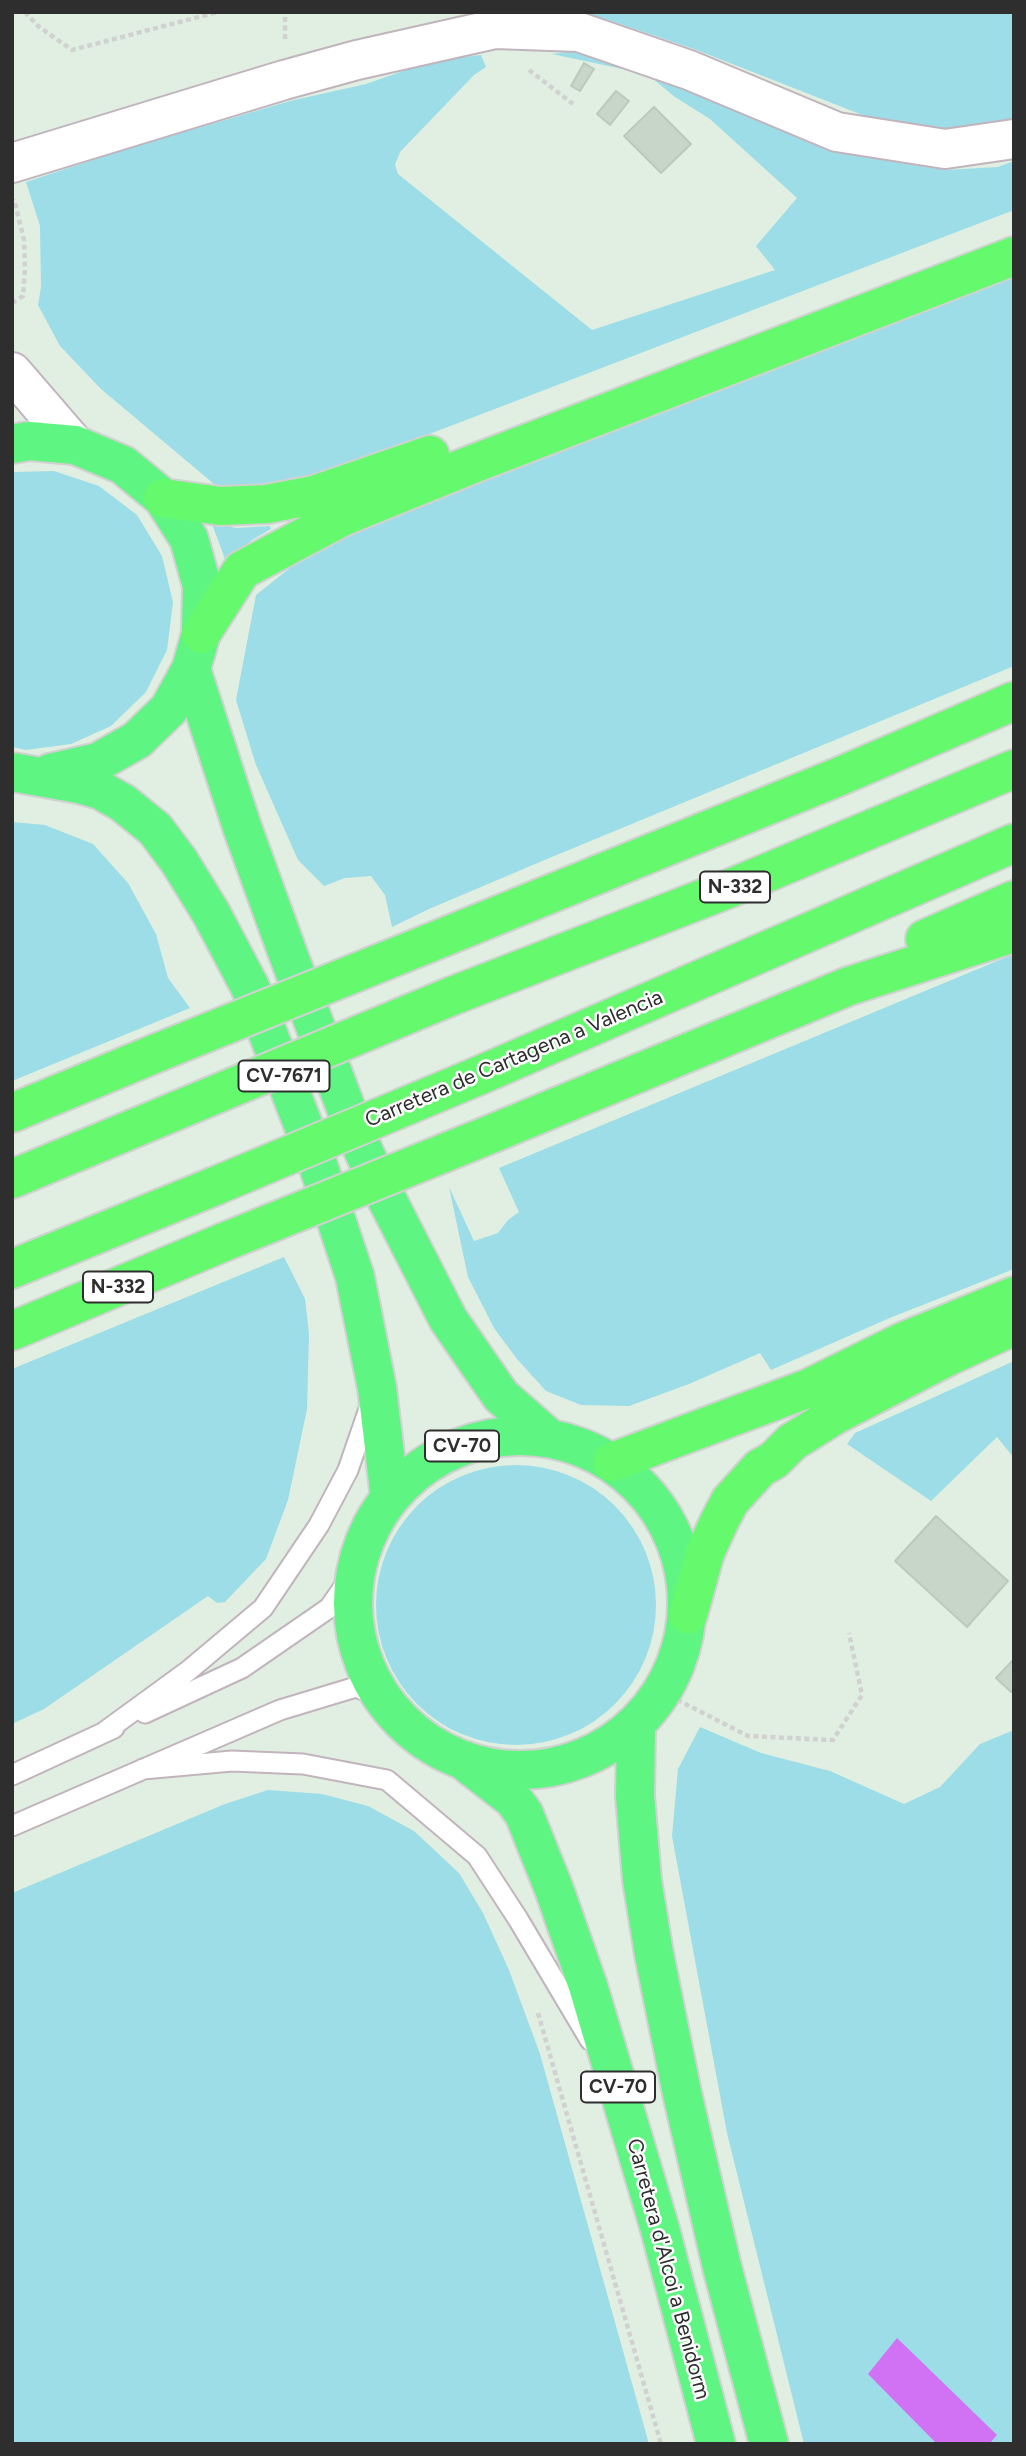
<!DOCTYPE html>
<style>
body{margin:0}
#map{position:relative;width:1026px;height:2456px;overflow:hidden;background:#e0efe1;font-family:Figtree,sans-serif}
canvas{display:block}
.frame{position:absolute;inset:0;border:14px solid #2e2e2e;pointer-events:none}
</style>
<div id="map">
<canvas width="1026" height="2456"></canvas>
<div class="frame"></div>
</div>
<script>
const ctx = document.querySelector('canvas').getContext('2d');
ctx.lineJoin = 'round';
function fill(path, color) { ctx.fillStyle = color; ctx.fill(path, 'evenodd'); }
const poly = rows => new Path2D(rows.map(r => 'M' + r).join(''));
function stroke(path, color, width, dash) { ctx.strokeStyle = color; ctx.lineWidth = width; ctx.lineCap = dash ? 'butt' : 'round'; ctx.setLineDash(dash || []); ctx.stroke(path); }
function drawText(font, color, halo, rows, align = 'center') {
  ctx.font = font + ' Figtree,sans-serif'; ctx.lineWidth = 5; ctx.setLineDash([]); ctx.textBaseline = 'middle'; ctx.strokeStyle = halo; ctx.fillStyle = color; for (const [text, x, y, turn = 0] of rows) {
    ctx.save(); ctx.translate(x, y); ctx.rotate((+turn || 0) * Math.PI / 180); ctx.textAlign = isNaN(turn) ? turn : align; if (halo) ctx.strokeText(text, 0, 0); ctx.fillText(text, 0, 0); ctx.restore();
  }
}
const green = poly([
 [505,12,1014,12,1014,122,939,129,865,116,694,49,608,20],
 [573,51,630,63,803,135,879,159,945,170,998,167,1014,161,1014,210,406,443,300,481,245,489,214,484,101,389,60,346,38,305,41,287,40,226,26,182,123,150,290,101,366,84,409,69,453,58,481,55,486,67,474,75,400,152,395,165,398,174,592,330,775,270,756,246,797,198,710,119,675,97,652,78,632,71,552,54],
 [1014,276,1014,666,547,859,429,909,392,927,385,895,371,876,345,878,324,886,298,860,256,765,236,700,256,595,295,564,356,526],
 [54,471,99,486,137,515,162,556,173,602,167,650,146,692,111,726,71,744,26,750,12,747,12,472],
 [215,523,236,528,270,526,271,529,252,540,229,560,225,559,212,524],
 [12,822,45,825,93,844,128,883,156,934,168,978,190,1008,12,1081],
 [1014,954,1014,1269,892,1317,771,1370,760,1353,689,1384,629,1406,581,1405,546,1391,517,1359,494,1328,468,1277,449,1187,474,1241,498,1233,508,1220,519,1212,499,1168],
 [284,1257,305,1299,309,1334,307,1409,288,1500,266,1559,225,1602,217,1603,208,1596,44,1709,12,1724,12,1369],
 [1014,1361,1014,1458,997,1437,931,1501,847,1444,855,1433],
 '376 1605a140 140 0 1 1 280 0a140 140 0 1 1-280 0Z',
 [700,1727,761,1753,830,1771,904,1804,940,1787,980,1744,1014,1730,1014,2444,804,2444,727,2133,672,1836,678,1769],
 [268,1790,322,1794,368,1806,414,1831,459,1873,483,1913,509,1970,540,2054,649,2444,12,2444,12,1893,225,1804]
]);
const water = poly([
 [897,2338,997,2435,989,2444,937,2444,868,2374]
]);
const building = poly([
 [584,63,594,69,580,91,571,86,584,63],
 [616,91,629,101,610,125,597,114,616,91],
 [654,107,691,144,661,173,624,136,654,107],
 [936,1516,1008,1581,967,1627,895,1561,936,1516],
 [1014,1659,1014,1689,1011,1692,996,1678,1014,1659]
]);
const path = poly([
 [25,12,38,26,72,50,218,12],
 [285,39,285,12],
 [529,70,573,104],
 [12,303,23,296,25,269,24,240,14,199],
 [662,1692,748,1736,833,1740,862,1695,849,1633],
 [538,2013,661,2444]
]);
const service = poly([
 [145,1713,242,1668,329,1608,355,1571],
 [103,1733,188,1671,263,1608,319,1525,348,1470,370,1406],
 [143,1769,232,1761,303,1764,387,1780,477,1856,518,1919,590,2040],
 [12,1775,114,1728],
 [12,1826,280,1710,356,1687,381,1697]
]);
const minor = poly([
 [12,163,284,80,357,60,495,29,579,32,689,70,837,132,945,149,1014,139]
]);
const secondary = poly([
 [12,372,75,445]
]);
const primary = poly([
 [12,444,29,441,75,445,123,465,163,498,189,539,202,586,201,634,191,669,169,709,137,740,98,762,50,773],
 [191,669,242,827,288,954,355,1132,373,1172,448,1319,501,1396,549,1438],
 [12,772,79,784,100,790,123,803,155,829,179,861,211,913,250,987,314,1153,355,1277,377,1388,390,1498],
 '353 1603a167 167 0 1 1 334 0a167 167 0 1 1-334 0Z',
 [636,1723,635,1796,642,1880,654,1954,682,2093,722,2267,769,2444],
 [468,1764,513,1799,524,1814,554,1889,588,1986,660,2229,716,2444]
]);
const trunk = poly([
 [163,498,220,506,267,504,314,495,430,455],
 [201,634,242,570,342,517,473,464,1014,256],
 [925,939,1014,900],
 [427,944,838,777,1014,701],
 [452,996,733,887,1014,769],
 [478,1076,1014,843],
 [12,1113,159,1052],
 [496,1132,849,986,1014,933],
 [12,1179,178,1110],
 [12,1269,215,1186],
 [12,1331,224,1242],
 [612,1462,809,1388,902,1342,1014,1296],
 [688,1615,705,1553,719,1522,730,1501,760,1468,774,1460,792,1442,835,1415,947,1357,1014,1326]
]);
const trunkBridge = poly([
 [159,1052,427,944],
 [178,1110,452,996],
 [215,1186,478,1076],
 [224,1242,496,1132]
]);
const shields = [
 [735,887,70],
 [284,1076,91],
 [118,1287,70],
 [462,1446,74],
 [618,2087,74]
];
const shieldNames = [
 ["N-332",735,887],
 ["CV-7671",284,1076],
 ["N-332",118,1287],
 ["CV-70",462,1446],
 ["CV-70",618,2087]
];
const streetNames = [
 ["Carretera de Cartagena a Valencia",514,1059,-23],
 ["Carretera d'Alcoi a Benidorm",668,2269,75]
];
fill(green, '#9cdde7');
fill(water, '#d171f3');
fill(building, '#c8d5c9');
stroke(building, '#b9cbbb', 2);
stroke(service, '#c1b4bd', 23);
stroke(minor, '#c1b4bd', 42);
stroke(secondary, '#c1b4bd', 42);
stroke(primary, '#d1d1d1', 42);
stroke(trunk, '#d1d1d1', 42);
stroke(path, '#d1d1d1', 4.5, [5, 3.5]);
stroke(service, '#fff', 19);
stroke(minor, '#fff', 38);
stroke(secondary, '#fff', 38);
stroke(primary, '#5ff582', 38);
stroke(trunk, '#65fa6e', 38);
stroke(trunkBridge, '#d1d1d1', 42, []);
stroke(trunkBridge, '#65fa6e', 38);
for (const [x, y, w] of shields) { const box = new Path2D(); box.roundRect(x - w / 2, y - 15.5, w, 31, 5); ctx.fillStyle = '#fff'; ctx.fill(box); stroke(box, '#2e2e2e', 2); }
drawText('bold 19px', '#2e2e2e', null, shieldNames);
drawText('21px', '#2e2e2e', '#fff', streetNames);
</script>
